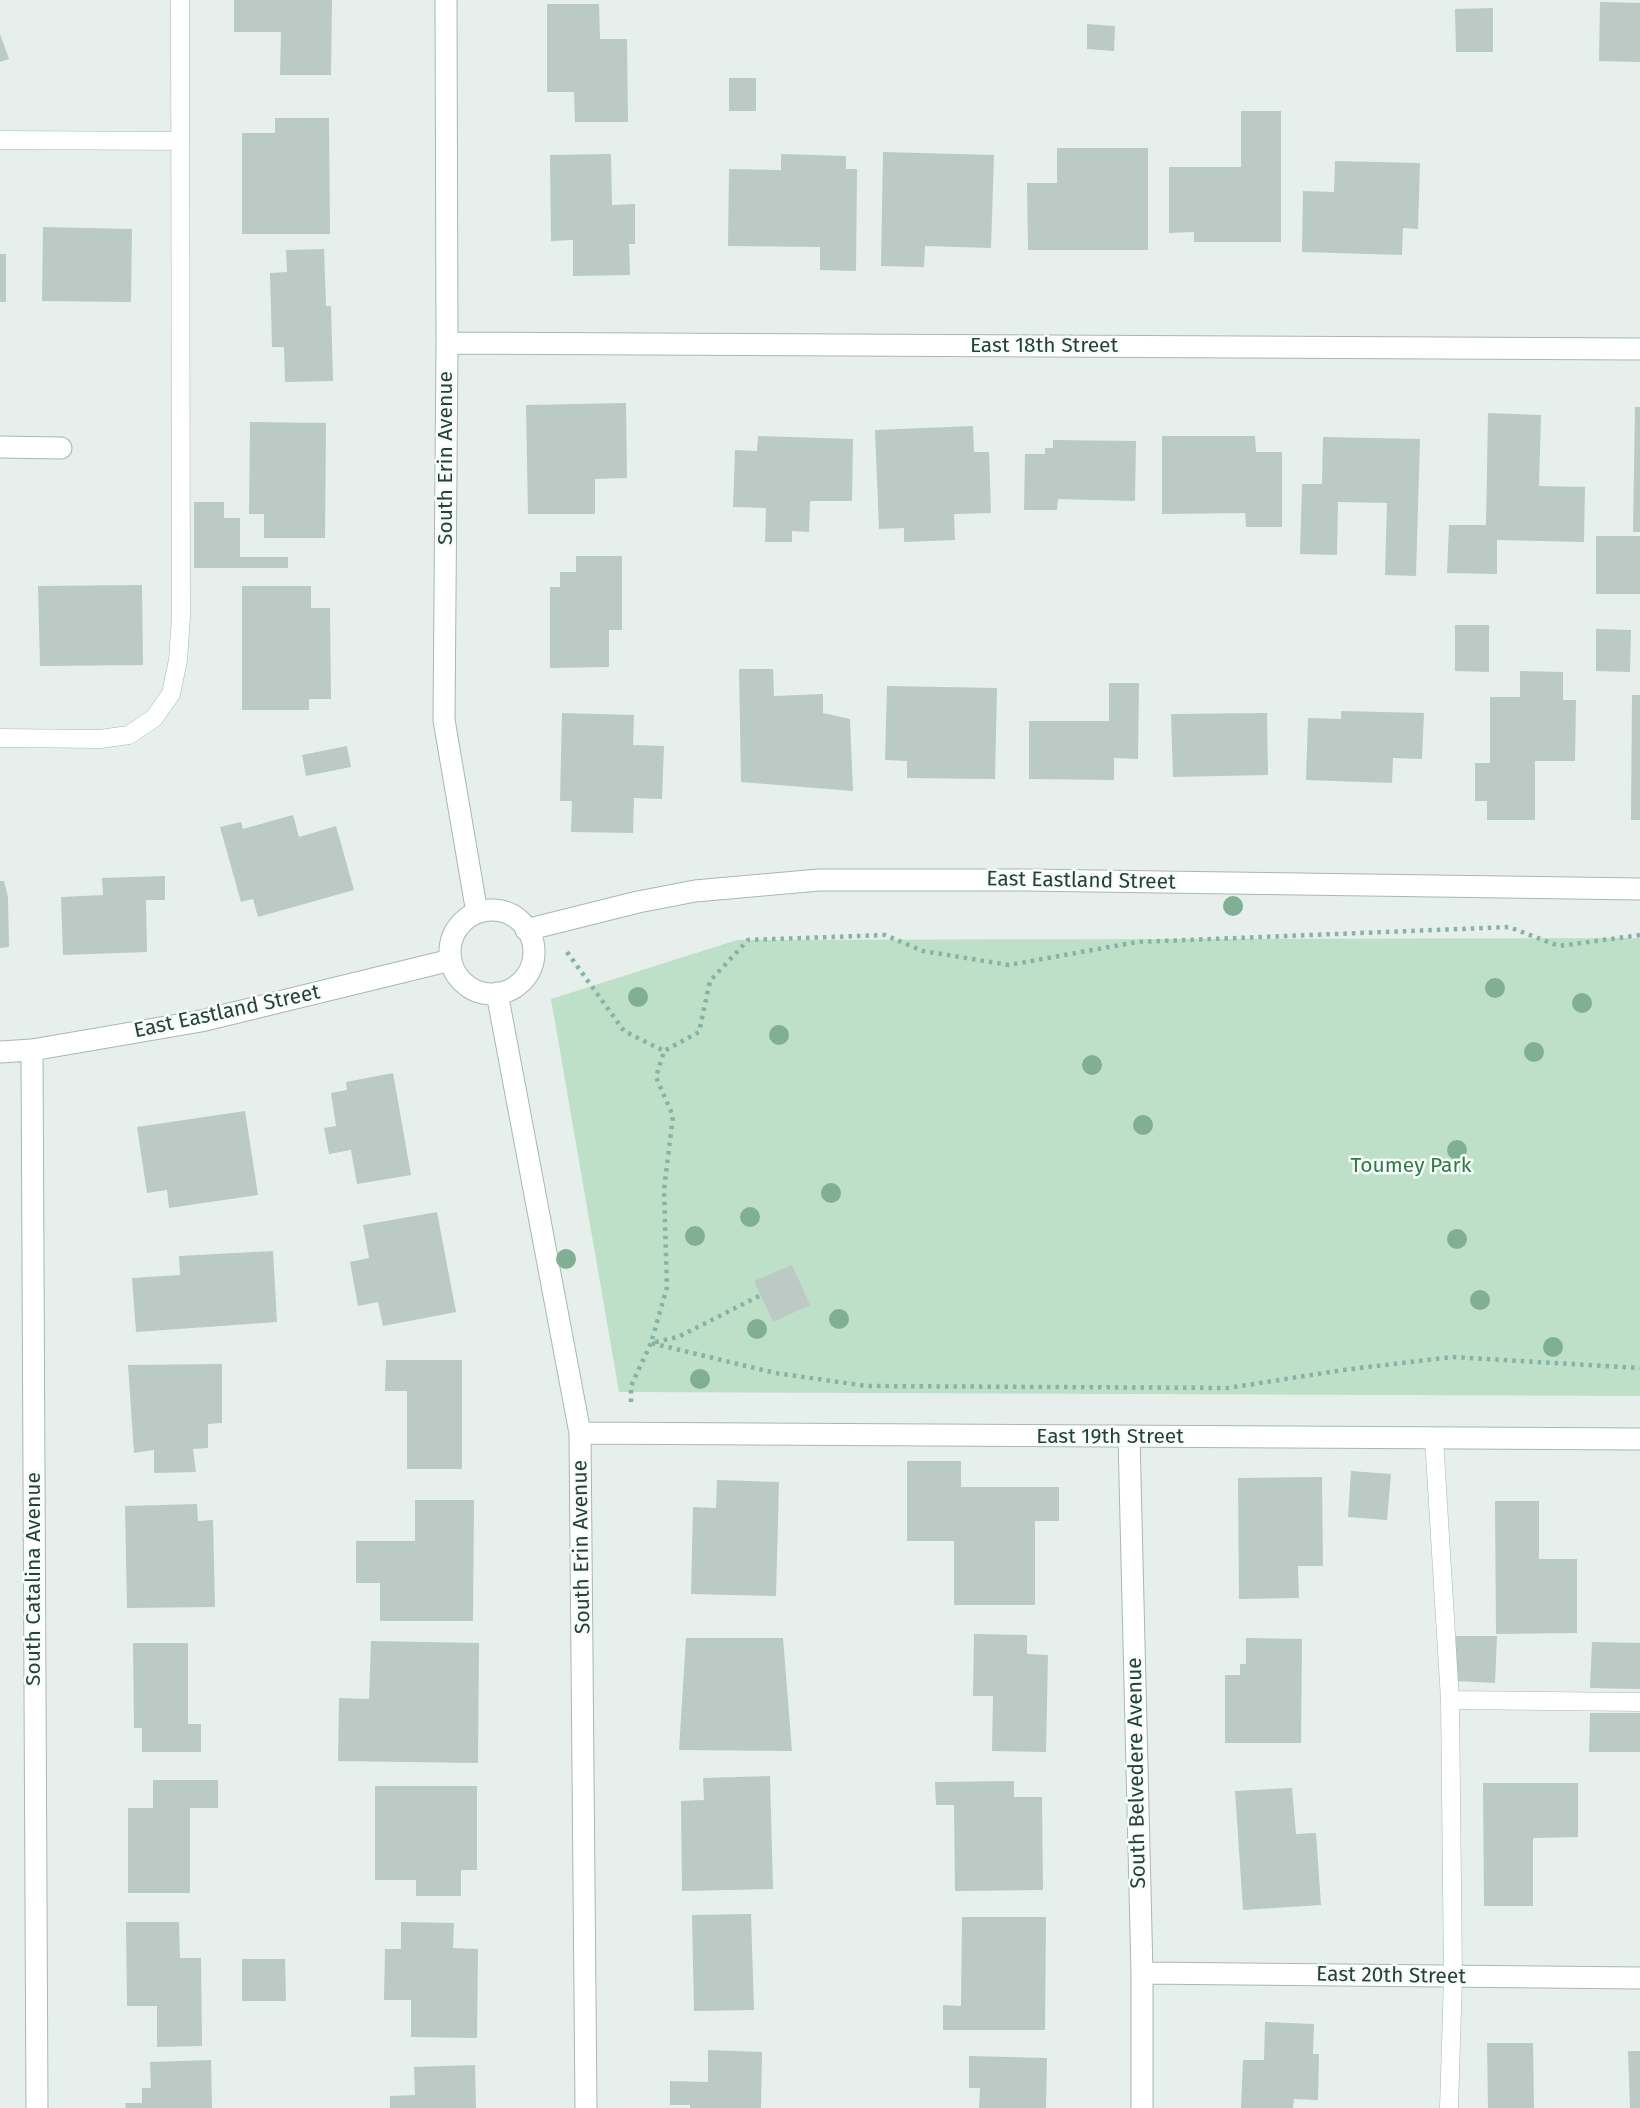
<!DOCTYPE html>
<style>
body{margin:0}
canvas{display:block;background:#e6efeb}
</style>
<canvas width="1640" height="2108"></canvas>
<script>
const ctx = document.querySelector('canvas').getContext('2d');
ctx.lineJoin = 'round';
function fill(path, color) { ctx.fillStyle = color; ctx.fill(path, 'evenodd'); }
const poly = rows => new Path2D(rows.map(r => 'M' + r).join(''));
function stroke(path, color, width, dash) { ctx.strokeStyle = color; ctx.lineWidth = width; ctx.lineCap = dash ? 'butt' : 'round'; ctx.setLineDash(dash || []); ctx.stroke(path); }
function drawText(font, color, halo, rows, align = 'center') {
  ctx.font = font + ' "Fira Sans",sans-serif'; ctx.lineWidth = 5; ctx.setLineDash([]); ctx.textBaseline = 'middle'; ctx.strokeStyle = halo; ctx.fillStyle = color; for (const [text, x, y, turn = 0] of rows) {
    ctx.save(); ctx.translate(x, y); ctx.rotate((+turn || 0) * Math.PI / 180); ctx.textAlign = isNaN(turn) ? turn : align; if (halo) ctx.strokeText(text, 0, 0); ctx.fillText(text, 0, 0); ctx.restore();
  }
}
const green = poly([
 [1640,938,1640,1396,619,1392,551,999,737,940]
]);
const building = poly([
 [234,0,332,0,331,75,280,75,281,32,234,32],
 [1600,2,1640,3,1640,62,1599,61],
 [547,4,599,4,600,39,627,39,628,122,575,122,574,92,547,92],
 [1493,8,1493,52,1456,52,1455,9],
 [1087,24,1115,26,1114,51,1087,49],
 [0,34,9,59,0,62],
 [729,78,756,78,756,111,729,111],
 [1241,111,1281,111,1281,242,1194,242,1194,232,1169,233,1169,167,1241,167],
 [275,118,329,118,330,234,242,234,242,133,275,133],
 [1057,148,1148,148,1148,250,1028,250,1027,183,1057,183],
 [883,152,994,155,991,248,925,246,924,267,881,266],
 [611,154,612,205,635,204,635,244,629,244,630,275,573,276,573,240,551,241,550,155],
 [781,154,846,156,846,169,857,169,856,271,820,270,820,247,728,246,729,169,781,170],
 [1335,161,1420,163,1418,229,1403,228,1402,255,1302,252,1303,191,1334,192],
 [43,227,132,229,131,302,42,301],
 [324,249,326,306,331,306,333,381,285,382,284,347,272,347,270,273,287,272,286,250],
 [0,254,6,254,6,302,0,302],
 [626,403,627,478,595,479,595,514,528,514,526,405],
 [1635,407,1640,407,1640,532,1633,532],
 [1488,413,1541,415,1539,486,1585,487,1584,542,1497,540,1497,574,1447,573,1449,525,1486,525],
 [250,422,326,423,325,538,264,538,264,514,249,514],
 [973,426,974,452,989,452,991,513,954,514,955,540,904,542,904,528,879,529,875,430],
 [758,436,853,439,852,501,810,501,809,532,792,531,792,542,765,542,766,508,733,507,735,450,757,451],
 [1162,436,1255,436,1256,452,1282,452,1282,527,1246,527,1245,513,1162,514],
 [1323,437,1420,439,1416,576,1385,575,1387,503,1338,502,1337,555,1300,554,1302,484,1322,484],
 [1053,440,1136,441,1135,501,1058,499,1057,510,1024,510,1025,454,1045,454,1045,448,1053,448],
 [194,502,224,502,224,518,240,518,240,557,288,557,288,568,194,568],
 [1596,536,1640,536,1640,594,1596,594],
 [576,556,622,556,622,630,609,630,609,667,550,668,550,587,560,587,560,572,576,572],
 [142,585,143,665,40,666,38,586],
 [242,586,311,586,311,608,330,608,331,699,309,699,309,710,242,710],
 [1455,625,1489,625,1489,672,1455,671],
 [1596,629,1631,630,1630,672,1596,671],
 [739,669,773,669,774,696,823,694,823,713,850,719,853,791,741,782],
 [1520,671,1563,672,1563,700,1576,700,1575,761,1535,761,1535,820,1487,820,1487,801,1475,801,1475,763,1490,763,1490,697,1520,697],
 [1109,683,1139,683,1138,759,1114,758,1114,780,1029,779,1029,721,1109,721],
 [887,686,997,688,995,779,907,778,907,761,885,760],
 [1632,695,1640,695,1640,820,1631,820],
 [1341,711,1424,713,1422,759,1393,758,1392,783,1306,780,1308,718,1341,719],
 [562,713,634,715,633,745,664,746,662,799,634,798,633,833,571,832,572,801,560,801],
 [1267,713,1268,775,1173,777,1171,714],
 [347,746,351,767,306,776,302,755],
 [293,815,299,837,336,826,354,890,258,917,253,899,241,902,220,827,241,822,243,829],
 [165,876,165,900,146,900,147,952,63,955,61,897,103,895,102,878],
 [0,881,4,881,8,897,9,947,0,948],
 [393,1073,411,1175,357,1184,351,1150,329,1154,324,1128,336,1126,331,1093,347,1090,346,1082],
 [245,1111,258,1195,169,1208,167,1190,147,1193,137,1127],
 [437,1212,456,1312,383,1326,378,1302,358,1306,350,1262,369,1258,363,1225],
 [273,1251,277,1322,136,1332,132,1278,180,1275,179,1256],
 [792,1265,810,1305,773,1322,754,1281],
 [386,1360,462,1360,462,1469,407,1469,407,1391,385,1391],
 [222,1364,222,1423,208,1424,208,1448,193,1449,196,1472,154,1473,154,1450,134,1453,128,1365],
 [907,1461,961,1461,961,1487,1059,1487,1059,1521,1035,1521,1035,1605,954,1605,954,1541,907,1541],
 [1351,1471,1391,1474,1387,1520,1348,1517],
 [1322,1477,1323,1566,1298,1566,1299,1598,1239,1599,1238,1478],
 [717,1480,779,1482,776,1596,691,1594,693,1507,716,1508],
 [415,1500,474,1500,473,1621,380,1621,380,1583,356,1583,356,1541,415,1541],
 [1495,1501,1539,1501,1539,1559,1577,1559,1577,1633,1496,1634],
 [197,1504,198,1521,213,1520,215,1607,127,1608,125,1506],
 [974,1634,1027,1635,1027,1654,1048,1655,1046,1752,992,1751,993,1696,973,1696],
 [1456,1636,1497,1636,1495,1683,1455,1681],
 [686,1638,783,1638,792,1751,679,1750],
 [1246,1638,1302,1639,1301,1743,1225,1743,1225,1675,1240,1675,1240,1664,1246,1664],
 [371,1641,479,1643,478,1763,338,1761,339,1698,369,1699],
 [1592,1642,1640,1643,1640,1689,1590,1688],
 [133,1643,188,1643,188,1724,201,1724,201,1752,142,1752,142,1728,134,1728],
 [1590,1713,1640,1713,1640,1752,1589,1752],
 [770,1776,773,1889,682,1891,681,1801,704,1800,703,1778],
 [153,1780,218,1780,218,1808,190,1808,190,1893,128,1893,128,1808,153,1808],
 [1014,1781,1014,1797,1042,1797,1043,1890,955,1891,954,1805,936,1805,935,1782],
 [1483,1783,1578,1783,1578,1837,1533,1838,1533,1906,1484,1906],
 [375,1786,477,1786,477,1870,461,1870,461,1896,416,1896,416,1880,375,1880],
 [1292,1788,1296,1834,1316,1833,1321,1905,1243,1910,1235,1791],
 [751,1914,754,2010,694,2011,692,1915],
 [962,1917,1046,1917,1045,2030,943,2030,943,2005,961,2006],
 [126,1922,179,1922,180,1958,201,1958,202,2046,157,2047,157,2006,127,2006],
 [401,1922,454,1923,453,1948,478,1949,477,2038,411,2037,411,2000,384,2000,385,1949,401,1949],
 [242,1959,285,1959,286,2001,242,2001],
 [1265,2022,1314,2024,1313,2054,1319,2054,1318,2100,1294,2099,1293,2108,1241,2108,1243,2060,1264,2060],
 [1487,2043,1533,2043,1534,2108,1488,2108],
 [708,2050,762,2052,761,2108,690,2108,690,2105,670,2105,670,2081,708,2082],
 [1628,2051,1640,2051,1640,2108,1630,2108],
 [969,2056,1047,2058,1046,2108,979,2108,980,2088,969,2088],
 [211,2060,212,2108,126,2108,125,2103,142,2103,142,2088,151,2088,150,2062],
 [475,2065,476,2108,390,2108,390,2096,415,2095,414,2067]
]);
const path = poly([
 [1640,935,1559,946,1509,927,1137,942,1009,965,923,951,885,935,748,940,710,981,699,1032,664,1051,656,1077,673,1116,664,1190,667,1287,651,1343,775,1373,867,1386,1228,1388,1343,1370,1453,1357,1640,1368],
 [567,952,624,1031,664,1051],
 [631,1402,631,1386,651,1343,678,1337,761,1295]
]);
const lane = poly([
 [0,140,180,141],
 [0,738,100,739,129,735,154,718,171,694,178,660,181,617,180,0],
 [1434,1438,1450,1700,1453,1977,1449,2108],
 [1450,1700,1640,1702]
]);
const street = poly([
 [446,0,447,343,444,720,477,913],
 [447,343,1640,349],
 [0,447,61,448],
 '450 952a42 42 0 1 1 84 0a42 42 0 1 1-84 0Z',
 [526,930,638,902,695,891,819,880,1026,880,1640,889],
 [497,993,580,1433,586,2108],
 [32,1050,37,2108],
 [0,1052,32,1050,201,1021,451,960],
 [580,1433,1640,1439],
 [1129,1437,1142,1973,1142,2108],
 [1142,1973,1640,1978]
]);
const trees = [
 [1233,906],
 [1495,988],
 [638,997],
 [1582,1003],
 [779,1035],
 [1534,1052],
 [1092,1065],
 [1143,1125],
 [1457,1150],
 [831,1193],
 [750,1217],
 [695,1236],
 [1457,1239],
 [566,1259],
 [1480,1300],
 [839,1319],
 [757,1329],
 [1553,1347],
 [700,1379]
];
const streetNames = [
 ["East 18th Street",1044,346],
 ["South Erin Avenue",446,458,-90],
 ["East Eastland Street",1081,881,1],
 ["East Eastland Street",227,1012,-12],
 ["East 19th Street",1110,1437],
 ["South Erin Avenue",582,1547,-91],
 ["South Catalina Avenue",34,1579,-90],
 ["South Belvedere Avenue",1137,1773,-91],
 ["East 20th Street",1391,1976,1]
];
const parkNames = [
 ["Toumey Park",1411,1166]
];
fill(green, '#bfe0c8');
fill(building, '#bbcac4');
stroke(lane, '#a8b8b2', 19);
stroke(street, '#a8b8b2', 23);
stroke(path, '#86b3a5', 4.5, [3.5, 5]);
stroke(lane, '#fff', 18);
stroke(street, '#fff', 21);
ctx.fillStyle = '#80af93';
for (const [x, y] of trees) { ctx.beginPath(); ctx.arc(x, y, 10, 0, 2 * Math.PI); ctx.fill(); }
drawText('21px', '#24423a', '#f7fbf9', streetNames);
drawText('21px', '#2d7a4b', '#f7fbf9', parkNames);
</script>
